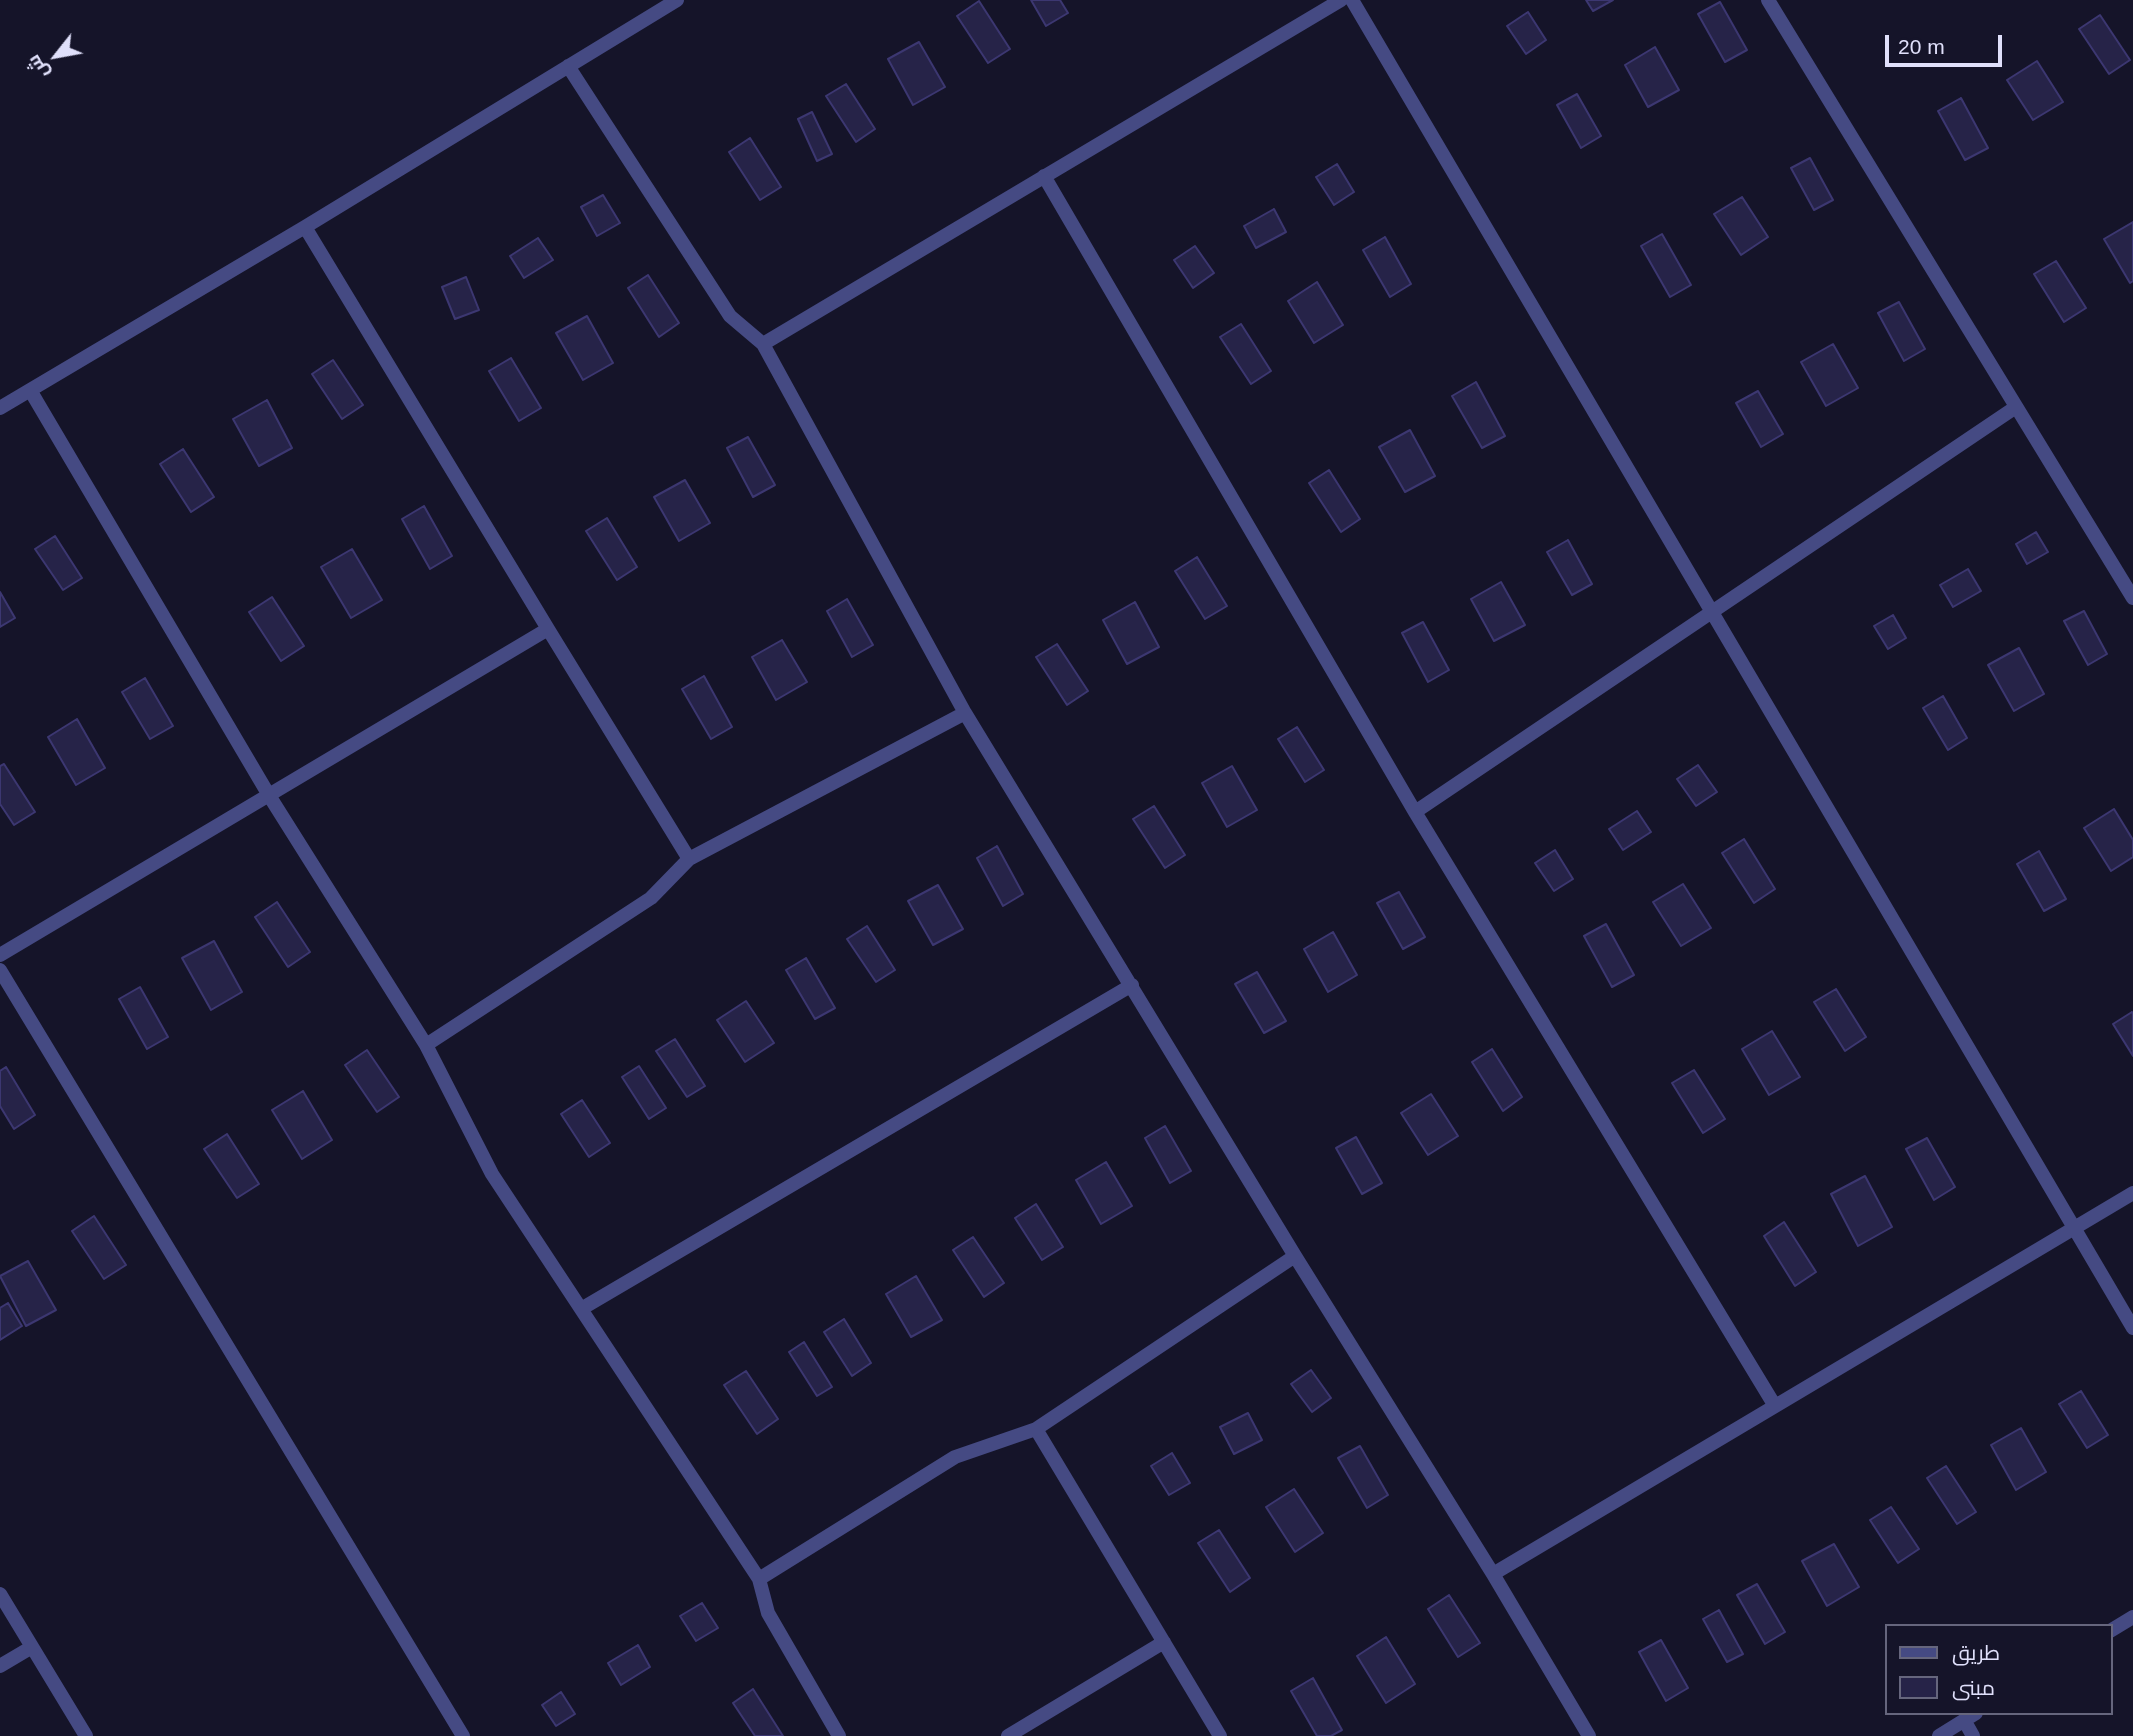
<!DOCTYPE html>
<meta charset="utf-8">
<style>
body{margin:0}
#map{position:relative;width:2133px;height:1736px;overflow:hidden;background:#151429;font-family:Helvetica,Cairo,sans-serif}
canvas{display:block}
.legend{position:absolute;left:1885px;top:1624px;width:228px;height:91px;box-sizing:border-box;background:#151429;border:2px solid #66667d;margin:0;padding:9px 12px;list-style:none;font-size:21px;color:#e0e0fb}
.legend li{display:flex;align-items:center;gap:14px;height:35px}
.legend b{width:35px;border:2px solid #66667d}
.north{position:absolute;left:21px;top:21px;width:70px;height:70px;-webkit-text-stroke:5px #151429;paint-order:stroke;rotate:239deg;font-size:19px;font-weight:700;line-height:28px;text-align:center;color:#e0e0fb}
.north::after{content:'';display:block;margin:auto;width:24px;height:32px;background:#e0e0fb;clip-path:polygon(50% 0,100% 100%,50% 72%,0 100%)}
.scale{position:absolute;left:1885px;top:35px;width:117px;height:32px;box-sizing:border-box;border:4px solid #e0e0fb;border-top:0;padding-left:9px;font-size:21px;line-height:24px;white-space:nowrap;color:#e0e0fb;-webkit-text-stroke:5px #151429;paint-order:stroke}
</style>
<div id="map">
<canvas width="2133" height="1736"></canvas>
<ul class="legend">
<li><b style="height:9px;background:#454a83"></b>طريق</li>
<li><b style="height:19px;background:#262348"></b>مبنى</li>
</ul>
<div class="north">ش</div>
<div class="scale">20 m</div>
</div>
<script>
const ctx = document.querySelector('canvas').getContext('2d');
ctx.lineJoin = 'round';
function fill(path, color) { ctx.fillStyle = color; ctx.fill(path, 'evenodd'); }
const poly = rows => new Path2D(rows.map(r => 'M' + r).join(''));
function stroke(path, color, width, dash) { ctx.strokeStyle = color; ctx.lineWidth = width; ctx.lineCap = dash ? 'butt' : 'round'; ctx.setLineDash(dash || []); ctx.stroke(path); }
const building = poly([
 [1031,0,1060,0,1068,13,1046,26,1031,0],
 [1586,0,1613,0,1593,11,1586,0],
 [979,1,1010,49,988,63,957,16,979,1],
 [1720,2,1747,50,1725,62,1698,14,1720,2],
 [1528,12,1546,40,1526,54,1507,26,1528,12],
 [2100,15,2130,60,2109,74,2079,29,2100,15],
 [919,42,945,87,913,105,888,59,919,42],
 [1655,47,1679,90,1648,107,1625,65,1655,47],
 [2037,61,2063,102,2033,120,2007,80,2037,61],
 [846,84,875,129,856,142,826,96,846,84],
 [1577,94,1601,136,1581,148,1557,105,1577,94],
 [1961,98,1988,148,1965,160,1938,111,1961,98],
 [812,112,832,154,817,161,798,119,812,112],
 [750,138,781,187,760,200,729,152,750,138],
 [1810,158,1833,200,1814,210,1791,168,1810,158],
 [1337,164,1354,192,1334,205,1316,177,1337,164],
 [603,195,620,223,597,236,581,207,603,195],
 [1742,197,1768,237,1741,255,1714,214,1742,197],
 [1274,209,1286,232,1256,248,1244,226,1274,209],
 [2133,222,2133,281,2130,283,2104,239,2133,222],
 [1662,234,1691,285,1670,297,1641,246,1662,234],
 [1385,237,1411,284,1390,297,1363,250,1385,237],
 [538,238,553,260,524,278,510,256,538,238],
 [1195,246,1214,273,1193,288,1174,260,1195,246],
 [2056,261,2086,308,2064,322,2034,274,2056,261],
 [648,275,679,323,659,337,628,288,648,275],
 [466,277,479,310,455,319,442,287,466,277],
 [1317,282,1343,325,1314,343,1288,301,1317,282],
 [1899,302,1925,349,1904,361,1878,313,1899,302],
 [587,316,613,363,583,380,556,333,587,316],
 [1241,324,1271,371,1251,384,1220,337,1241,324],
 [1833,344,1858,388,1826,406,1801,362,1833,344],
 [511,358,541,408,519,421,489,371,511,358],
 [333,360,363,405,342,419,312,374,333,360],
 [1476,382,1505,436,1482,448,1452,396,1476,382],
 [1758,391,1783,434,1761,447,1736,403,1758,391],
 [267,400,292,448,259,466,233,419,267,400],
 [1410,430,1435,476,1405,492,1379,447,1410,430],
 [748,437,775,485,753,497,727,448,748,437],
 [183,449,214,497,191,512,160,464,183,449],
 [1329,470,1360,519,1341,532,1309,483,1329,470],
 [685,480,710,523,679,541,654,497,685,480],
 [424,506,452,556,430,569,402,519,424,506],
 [607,518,637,567,617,580,586,531,607,518],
 [2036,532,2048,552,2027,564,2016,544,2036,532],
 [55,536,82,578,63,590,35,549,55,536],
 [1568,540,1592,584,1572,595,1547,552,1568,540],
 [352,549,382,600,351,618,321,567,352,549],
 [1197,557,1227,606,1205,619,1175,571,1197,557],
 [1968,569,1981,591,1953,607,1940,585,1968,569],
 [1501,582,1525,625,1494,641,1471,599,1501,582],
 [0,592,15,618,0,627,0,592],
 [272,597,304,646,281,661,249,612,272,597],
 [847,599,873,645,852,657,827,611,847,599],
 [1135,602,1159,647,1127,664,1103,620,1135,602],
 [2084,611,2107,654,2088,665,2064,621,2084,611],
 [1893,615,1906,638,1888,649,1874,626,1893,615],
 [1423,622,1449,670,1428,682,1402,633,1423,622],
 [782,640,807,682,776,700,752,657,782,640],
 [1057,644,1088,691,1067,705,1036,657,1057,644],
 [2019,648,2044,694,2014,711,1988,665,2019,648],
 [704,676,732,727,711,739,682,689,704,676],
 [145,678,173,726,150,739,122,692,145,678],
 [1943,696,1967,738,1948,750,1923,708,1943,696],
 [77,719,105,768,76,785,48,737,77,719],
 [1297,727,1324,770,1305,782,1278,739,1297,727],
 [4,764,35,812,14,825,0,804,0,766,4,764],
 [1698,765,1717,792,1696,806,1677,779,1698,765],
 [1232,766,1257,810,1227,827,1202,783,1232,766],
 [1154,806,1185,855,1165,868,1133,819,1154,806],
 [2114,809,2133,840,2133,857,2111,871,2084,828,2114,809],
 [1637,811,1651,832,1623,850,1609,829,1637,811],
 [1744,839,1775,889,1754,903,1722,853,1744,839],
 [997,846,1023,894,1003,906,977,858,997,846],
 [1555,850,1573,879,1554,891,1535,863,1555,850],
 [2039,851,2066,899,2044,911,2017,864,2039,851],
 [1683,884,1711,928,1681,946,1653,902,1683,884],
 [938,885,963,929,933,945,908,901,938,885],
 [1399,892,1425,937,1403,949,1377,903,1399,892],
 [277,902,310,952,288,967,255,917,277,902],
 [1606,924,1634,975,1612,987,1584,936,1606,924],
 [867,926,895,970,876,982,847,939,867,926],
 [1333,932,1357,975,1328,992,1304,949,1333,932],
 [214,941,242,992,211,1010,182,958,214,941],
 [806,958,835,1008,815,1019,786,970,806,958],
 [1257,972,1286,1021,1264,1033,1235,984,1257,972],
 [140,987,168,1037,147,1049,119,999,140,987],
 [1836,989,1866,1037,1845,1051,1814,1002,1836,989],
 [746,1001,774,1043,745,1062,717,1020,746,1001],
 [2132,1012,2133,1014,2133,1056,2113,1024,2132,1012],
 [1772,1031,1800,1077,1769,1095,1742,1049,1772,1031],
 [675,1039,705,1086,687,1097,656,1051,675,1039],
 [1492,1049,1522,1097,1503,1111,1472,1062,1492,1049],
 [367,1050,399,1097,377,1112,345,1065,367,1050],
 [639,1066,666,1108,649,1119,622,1077,639,1066],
 [6,1067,35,1115,14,1129,0,1106,0,1071,6,1067],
 [1694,1070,1725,1119,1703,1133,1672,1083,1694,1070],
 [303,1091,332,1140,302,1159,272,1110,303,1091],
 [1431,1094,1458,1136,1428,1155,1401,1113,1431,1094],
 [582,1100,610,1143,589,1157,561,1114,582,1100],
 [1165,1126,1191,1171,1170,1183,1145,1138,1165,1126],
 [227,1134,259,1184,237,1198,204,1149,227,1134],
 [1356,1137,1382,1183,1362,1194,1336,1148,1356,1137],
 [1927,1138,1955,1187,1934,1200,1906,1149,1927,1138],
 [1106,1162,1132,1206,1101,1224,1076,1180,1106,1162],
 [1865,1176,1892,1227,1858,1246,1831,1194,1865,1176],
 [1036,1204,1063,1247,1042,1260,1015,1218,1036,1204],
 [94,1216,126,1265,104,1279,72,1231,94,1216],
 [1784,1222,1816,1272,1795,1286,1764,1236,1784,1222],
 [973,1237,1004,1283,984,1297,953,1250,973,1237],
 [28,1261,56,1310,26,1326,0,1276,28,1261],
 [916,1276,942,1320,911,1337,886,1294,916,1276],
 [8,1303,22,1326,0,1340,0,1308,8,1303],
 [844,1319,871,1363,852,1376,824,1332,844,1319],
 [804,1342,832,1387,817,1396,789,1352,804,1342],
 [1311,1370,1331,1398,1312,1412,1291,1384,1311,1370],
 [746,1371,778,1419,757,1434,724,1385,746,1371],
 [2081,1391,2108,1435,2087,1448,2059,1404,2081,1391],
 [1248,1413,1262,1440,1234,1454,1220,1427,1248,1413],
 [2021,1428,2046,1472,2016,1490,1991,1445,2021,1428],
 [1360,1446,1388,1495,1367,1508,1338,1458,1360,1446],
 [1172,1453,1190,1483,1169,1495,1151,1466,1172,1453],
 [1946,1466,1976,1512,1957,1524,1927,1478,1946,1466],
 [1294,1489,1323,1533,1295,1552,1266,1507,1294,1489],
 [1891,1507,1919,1549,1898,1563,1870,1520,1891,1507],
 [1219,1530,1250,1578,1230,1592,1198,1543,1219,1530],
 [1834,1544,1859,1587,1827,1606,1802,1561,1834,1544],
 [1757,1584,1785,1632,1765,1644,1737,1595,1757,1584],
 [1449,1595,1480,1643,1458,1657,1428,1609,1449,1595],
 [702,1603,718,1628,696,1641,680,1616,702,1603],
 [1719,1610,1743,1654,1727,1662,1703,1619,1719,1610],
 [1386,1637,1415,1684,1386,1703,1357,1656,1386,1637],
 [1661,1640,1688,1688,1666,1701,1639,1652,1661,1640],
 [638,1645,650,1667,621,1685,608,1663,638,1645],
 [1313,1678,1342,1730,1331,1736,1317,1736,1291,1691,1313,1678],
 [753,1689,783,1736,755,1736,733,1703,753,1689],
 [561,1692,575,1714,556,1726,542,1705,561,1692]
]);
const street = poly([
 [1352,0,2133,1328],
 [1768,0,2133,598],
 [568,66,730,316,763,344,965,713,1295,1256,1493,1574,1589,1736],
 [1044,176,1415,812,1775,1406],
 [305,227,548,629,689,859],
 [763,344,1341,0],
 [30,390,270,797,426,1045,492,1174,759,1579,768,1613,839,1736],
 [0,408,305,227,677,0],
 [1415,812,2016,407],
 [0,955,548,629],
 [0,970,463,1736],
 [426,1045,651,898,689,859,965,713],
 [581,1309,1132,985],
 [1036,1429,1220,1736],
 [1493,1574,2133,1193],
 [759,1579,955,1457,1036,1429,1295,1256],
 [0,1594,86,1736],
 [2110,1631,2133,1617],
 [0,1666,32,1647],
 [1964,1720,1973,1736],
 [1008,1736,1164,1642],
 [1939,1736,1976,1713]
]);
fill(building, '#262348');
stroke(building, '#3c3771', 2);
stroke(street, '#454a83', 14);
</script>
